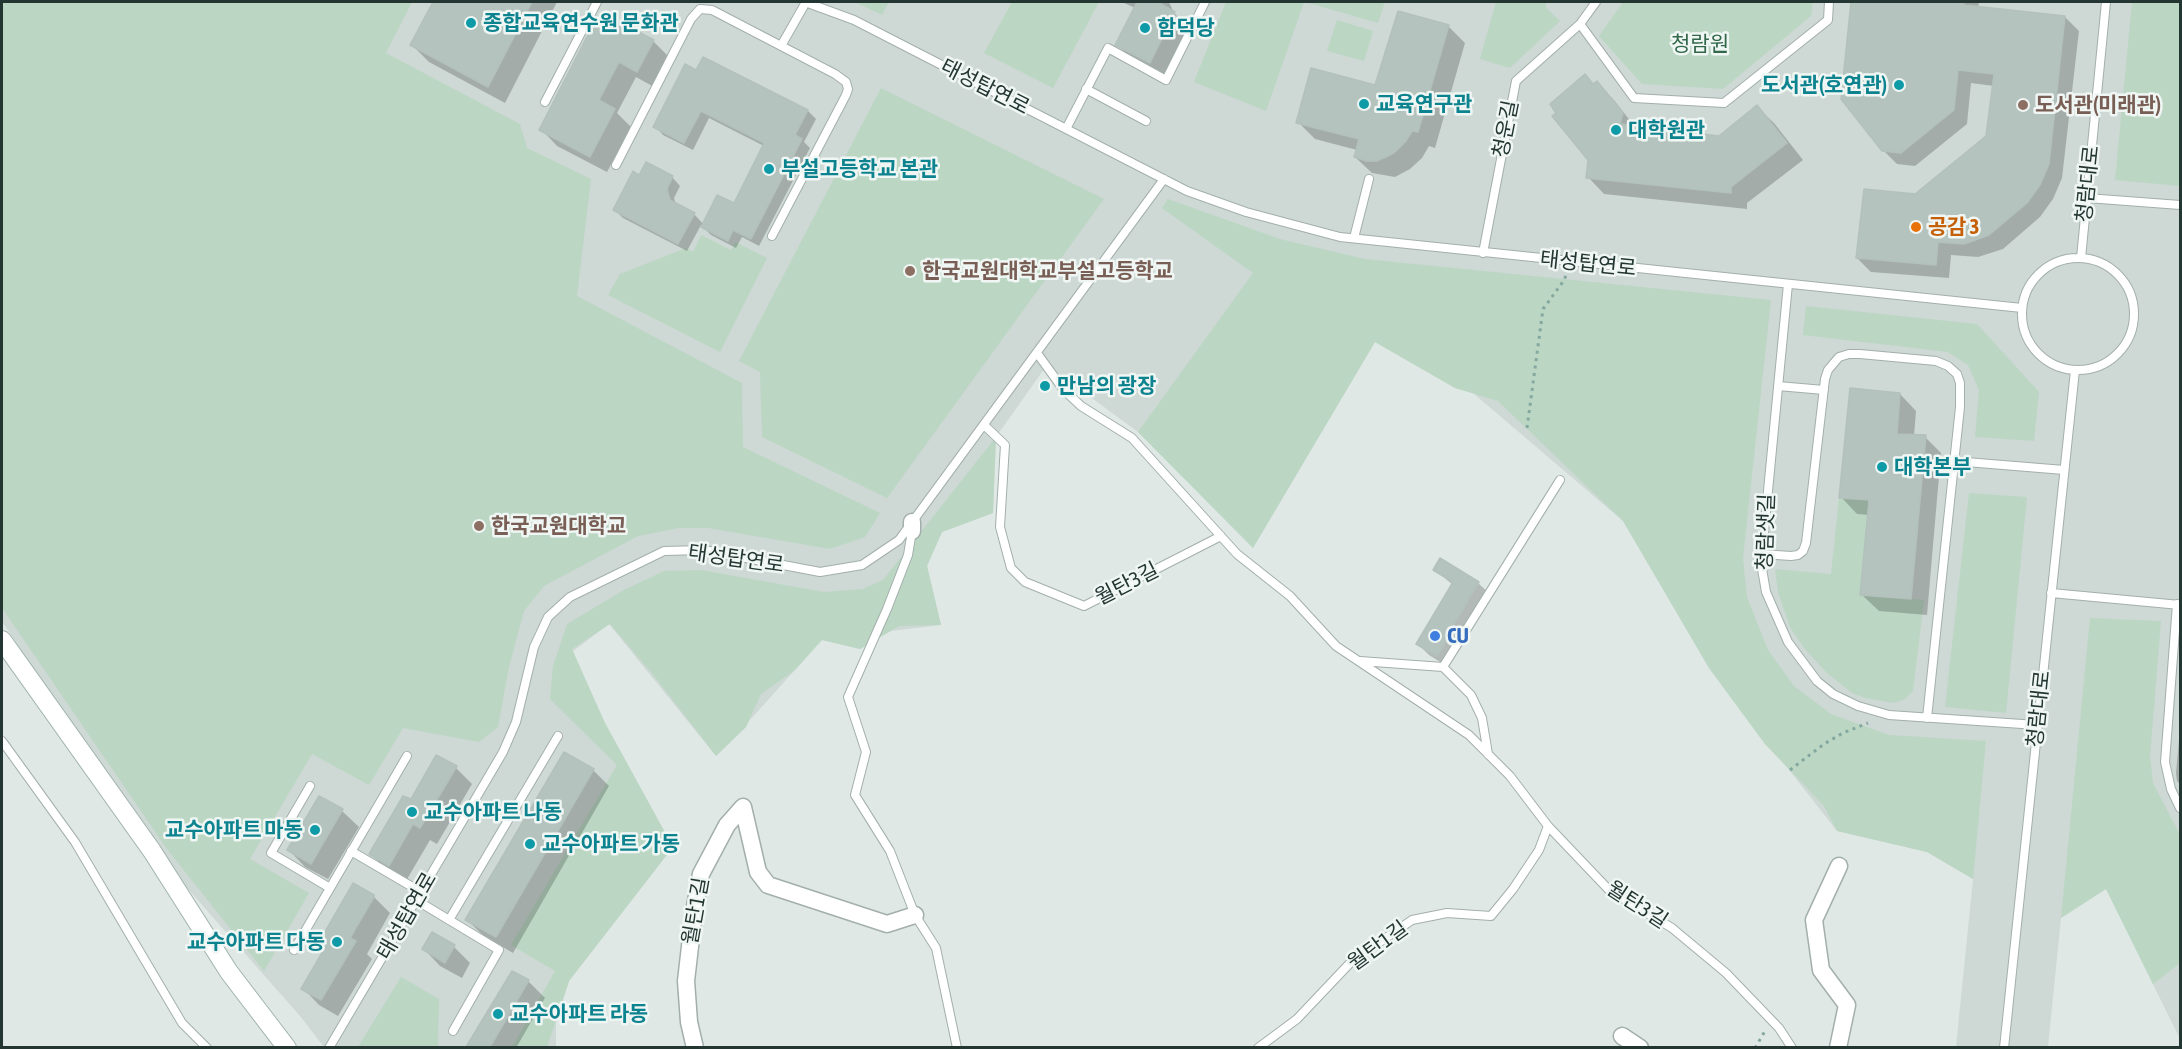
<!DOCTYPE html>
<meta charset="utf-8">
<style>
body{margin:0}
#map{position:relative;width:2182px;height:1049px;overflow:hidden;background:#dfe8e5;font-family:"Asap Condensed",sans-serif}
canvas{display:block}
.frame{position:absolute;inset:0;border:3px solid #233632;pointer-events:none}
</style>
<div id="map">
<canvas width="2182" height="1049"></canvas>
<div class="frame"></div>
</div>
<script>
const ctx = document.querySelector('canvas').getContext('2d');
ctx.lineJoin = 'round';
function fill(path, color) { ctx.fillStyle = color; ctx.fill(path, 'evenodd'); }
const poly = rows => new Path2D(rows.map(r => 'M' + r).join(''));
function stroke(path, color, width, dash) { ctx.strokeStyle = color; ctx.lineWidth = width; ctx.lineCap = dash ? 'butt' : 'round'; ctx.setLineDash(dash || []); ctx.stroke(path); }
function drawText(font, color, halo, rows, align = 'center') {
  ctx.font = font + ' "Asap Condensed","Noto Sans KR",sans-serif'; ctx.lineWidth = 5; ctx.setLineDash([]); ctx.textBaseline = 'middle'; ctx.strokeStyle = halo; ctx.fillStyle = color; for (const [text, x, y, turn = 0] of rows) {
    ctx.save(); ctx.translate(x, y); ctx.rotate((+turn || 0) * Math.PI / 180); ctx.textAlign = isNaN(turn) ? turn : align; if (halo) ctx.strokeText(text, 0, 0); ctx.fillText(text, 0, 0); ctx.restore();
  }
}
const built = poly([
 [2,2,2180,2,2180,1039,2106,889,2061,918,2048,1047,1956,1047,1973,879,1927,852,1837,831,1786,766,1765,744,1709,668,1623,521,1473,393,1455,388,1375,342,1253,548,1138,432,1047,365,996,437,993,513,942,532,927,566,941,625,891,631,860,649,822,640,749,721,746,727,716,756,609,624,572,652,605,723,673,847,569,981,556,1023,556,1047,324,1047,300,1016,143,838,2,621]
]);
const green = poly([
 [2,2,412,2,386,53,520,124,527,148,591,179,577,296,742,383,743,447,880,513,865,537,830,549,708,528,679,528,638,536,544,586,524,611,509,667,498,727,479,742,403,728,369,785,312,754,250,859,309,893,264,971,167,849,2,608],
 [855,2,889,2,882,15],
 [1012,2,1099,2,1053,88,984,53],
 [1226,2,1304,2,1266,111,1194,82],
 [1305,2,1385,2,1378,23],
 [1496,2,1546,2,1546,8,1560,21,1510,68,1480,59],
 [1623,2,1813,2,1811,16,1723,89,1642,84,1599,36],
 [2132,2,2180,2,2180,186,2115,180],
 [1337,20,1373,31,1364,61,1327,51],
 [881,88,1104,199,887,498,762,437,760,372,739,361],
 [1168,199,1280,239,1365,259,1771,300,1743,558,1747,597,1768,650,1794,686,1831,714,1889,735,1986,741,1973,879,1927,852,1837,831,1824,806,1765,744,1709,668,1623,521,1498,401,1455,388,1375,342,1253,548,1138,432,1253,273,1162,208],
 [701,235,731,250,735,242,767,258,720,352,608,295,620,274,686,248,693,252],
 [1806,306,1977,324,2039,392,2034,441,1975,437,1979,390,1968,365,1948,352,1803,335],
 [996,437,993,513,942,532,927,566,941,625,899,626,860,649,822,640,795,670,761,694,746,727,716,756,655,677,610,624,572,649,605,723,673,847,569,981,547,1047,512,1047,555,971,511,945,617,765,550,699,553,666,567,624,624,590,664,571,701,570,824,592,863,589,883,580],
 [1969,493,2027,497,2006,713,1945,707],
 [1839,498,1869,500,1911,599,1924,600,1913,691,1905,699,1894,703,1865,698,1852,693,1827,673,1804,648,1790,627,1778,592,1775,569,1831,574],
 [2090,618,2161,621,2150,756,2153,783,2180,835,2180,963,2153,984,2106,889,2061,918],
 [401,977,439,999,438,1047,358,1047]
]);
const shadow = poly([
 [435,2,557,2,505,103,429,62,412,45],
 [1122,2,1169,2,1174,13,1191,30,1167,78,1134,61,1117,44,1135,8],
 [1853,2,1979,2,1978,8,2065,17,2079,31,2062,178,2053,199,2040,217,2003,249,1978,257,1951,255,1949,278,1871,272,1857,258,1915,195,1987,137,1994,86,1971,83,1967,124,1915,166,1897,164,1883,150,1842,99],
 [595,24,653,41,670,58,654,87,636,77,617,113,631,127,607,172,557,146,541,129],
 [1449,27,1465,43,1435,148,1429,146,1422,158,1410,169,1395,177,1372,173,1355,157,1357,150,1315,139,1298,122,1376,87],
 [704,59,808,111,816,119,804,142,810,148,759,246,742,237,736,248,711,235,701,225,687,251,623,218,615,210,640,177,672,177,680,186,674,198,676,205,694,214,704,225,735,205,764,146,709,118,693,150,663,135,655,126,697,72],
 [1597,83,1613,99,1636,128,1719,137,1757,107,1774,123,1803,160,1747,203,1747,209,1604,194,1588,177,1594,85],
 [1900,394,1916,411,1914,436,1925,437,1941,453,1927,615,1879,611,1862,595,1869,515,1857,514,1841,497],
 [1440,560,1478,583,1490,594,1448,667,1429,655,1418,644,1453,585,1435,570],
 [2179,739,2180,739,2180,784,2177,781,2176,773],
 [456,768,472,784,437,844,430,840,406,881,387,870,371,854,411,801],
 [593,770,609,786,513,953,484,936,467,920],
 [342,811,359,827,328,879,305,867,289,850],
 [373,896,390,913,367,954,372,959,338,1016,319,1005,303,988,326,947,321,942],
 [454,947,470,963,462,978,440,966,424,949],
 [513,973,528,981,545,998,516,1048,468,1048]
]);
const building = poly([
 [433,2,532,2,488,87,410,45,433,2],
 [1137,2,1160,2,1161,4,1175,12,1150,63,1115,45,1137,2],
 [1851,2,1964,2,1964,5,2065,16,2049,164,2040,185,2027,203,1989,235,1964,244,1938,242,1936,265,1856,258,1864,189,1915,194,1986,136,1994,74,1958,70,1954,110,1901,153,1882,151,1841,99,1851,2],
 [1398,11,1449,25,1418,132,1412,131,1406,141,1394,153,1377,161,1367,161,1354,157,1359,139,1296,123,1311,68,1375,85,1398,11],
 [601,16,611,18,654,40,637,72,619,62,599,100,615,109,590,157,539,130,594,23,601,16],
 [703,57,808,110,795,135,802,139,751,239,733,230,728,241,701,227,717,195,734,203,764,143,701,111,684,143,653,127,685,64,696,70,703,57],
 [1585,74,1593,84,1597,81,1623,113,1620,124,1719,136,1757,105,1787,143,1731,187,1731,193,1586,178,1588,160,1552,116,1556,113,1550,104,1585,74],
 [646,162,673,176,667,189,670,200,695,213,678,244,613,210,633,171,639,175,646,162],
 [1850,388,1900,393,1897,434,1926,435,1911,599,1860,595,1869,500,1839,498,1850,388],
 [1440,558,1479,582,1452,627,1454,628,1437,656,1416,644,1453,582,1433,570,1440,558],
 [564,752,594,769,496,937,465,920,564,752],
 [436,755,457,766,420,828,413,824,389,866,369,854,403,796,411,799,436,755],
 [319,796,343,809,311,864,287,850,319,796],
 [353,883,374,895,374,897,350,938,356,941,321,1000,301,989,326,946,319,942,353,883],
 [432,932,455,945,445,963,422,949,432,932],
 [512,971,529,980,490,1047,466,1047,512,971]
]);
const path = poly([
 [1527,428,1543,309,1565,279,1566,272],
 [1790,770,1824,744,1843,733,1868,723],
 [1755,1048,1765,1031]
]);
const service = poly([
 [805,2,854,20,1187,191,1246,212,1340,237,2022,308],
 [1580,24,1634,98,1724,103,1828,20,1829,2],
 [781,46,806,2],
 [1086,89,1146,121],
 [545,102,597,2],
 [1066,129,1108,48,1166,80,1205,2],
 [616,165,691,19,700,9,712,10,835,74,846,82,848,89,846,95,772,236],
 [2087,198,2180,205],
 [1354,238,1369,179],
 [1483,253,1516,81,1580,24,1596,2],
 '2022 314a56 56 0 1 1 112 0a56 56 0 1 1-112 0Z',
 [2081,258,2106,2],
 [1788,284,1761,563,1766,592,1788,642,1817,681,1833,694,1858,706,1889,715,2037,725],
 [1037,353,1063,389,1081,406,1132,438,1237,554,1290,596,1336,646,1469,735,1510,776,1548,826,1609,890,1672,928,1726,973,1779,1028,1792,1048],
 [1778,386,1824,390],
 [984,425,1005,445,1000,527,1011,568,1025,582,1084,606,1221,536],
 [1954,461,2064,470],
 [912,531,908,555,887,609,848,697,866,752,855,795,890,851,915,915,936,948,957,1048],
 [1762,554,1791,556,1798,555,1803,551,1806,543,1825,379,1828,370,1839,357,1849,354,1860,354,1936,361,1948,366,1957,374,1960,383,1960,407,1927,718],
 [2051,593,2180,605],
 [2177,604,2165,762,2171,789,2180,808],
 [1360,661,1443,667],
 [2,741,75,842,182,1023,207,1048],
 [1488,754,1482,718,1471,695,1443,667,1560,480],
 [310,786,271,853,330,888],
 [351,851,421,892],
 [416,900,499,950,453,1031],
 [449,920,558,736],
 [294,950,407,756],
 [329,1048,503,752,516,722,534,647,548,617,570,597,664,551,704,550,820,572,862,565,899,540,1164,179],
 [1258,1048,1297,1019,1351,962,1412,920,1447,913,1491,916,1513,889,1539,850,1548,826],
 [2004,1048,2075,370]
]);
const minor = poly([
 [912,522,912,531],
 [1622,1036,1640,1048],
 [695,1048,689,1022,686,981,694,912,701,874,727,825,743,807,758,872,768,885,887,924,915,915],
 [1838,1048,1847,1005,1821,970,1814,920,1839,866]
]);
const secondary = poly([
 [2,640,152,851,229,972,287,1048]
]);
const markers = [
 [471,23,6,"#0f9aa8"],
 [1145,28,6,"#0f9aa8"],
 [1899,85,6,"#0f9aa8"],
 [1364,104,6,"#0f9aa8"],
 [2023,105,6,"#8d6e63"],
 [1616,130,6,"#0f9aa8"],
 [769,169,6,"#0f9aa8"],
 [1916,227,6,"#e8710a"],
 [910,271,6,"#8d6e63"],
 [1045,386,6,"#0f9aa8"],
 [1882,467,6,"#0f9aa8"],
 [479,526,6,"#8d6e63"],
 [1435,636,6,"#3f7fe0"],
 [412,812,6,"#0f9aa8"],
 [315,830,6,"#0f9aa8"],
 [530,844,6,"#0f9aa8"],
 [337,942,6,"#0f9aa8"],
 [498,1014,6,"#0f9aa8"]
];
const cultureNames = [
 ["종합교육연수원 문화관",483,23],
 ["함덕당",1157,28],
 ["도서관(호연관)",1887,85,"right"],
 ["교육연구관",1376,104],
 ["대학원관",1628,130],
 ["부설고등학교 본관",781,169],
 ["만남의 광장",1057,386],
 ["대학본부",1894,467],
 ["교수아파트 나동",424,812],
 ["교수아파트 마동",303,830,"right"],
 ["교수아파트 가동",542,844],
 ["교수아파트 다동",325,942,"right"],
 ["교수아파트 라동",510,1014]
];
const parkNames = [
 ["청람원",1700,44]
];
const streetNames = [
 ["태성탑연로",985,87,27],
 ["청운길",1506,129,-79],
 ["청람대로",2088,184,-84],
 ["태성탑연로",1588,264,6],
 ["청람샛길",1766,532,-88],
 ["태성탑연로",736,559,8],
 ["월탄3길",1127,584,-27],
 ["청람대로",2039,709,-84],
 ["월탄3길",1637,905,33],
 ["월탄1길",696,911,-80],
 ["태성탑연로",407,916,-60],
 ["월탄1길",1378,946,-36]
];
const educationNames = [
 ["도서관(미래관)",2035,105],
 ["한국교원대학교부설고등학교",922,271],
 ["한국교원대학교",491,526]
];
const foodNames = [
 ["공감 3",1928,227]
];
const shopNames = [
 ["CU",1447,636]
];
fill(built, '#ced8d4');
fill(green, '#bbd7c4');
fill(shadow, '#0003');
fill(building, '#b5c3be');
stroke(building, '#b3c1bc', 1.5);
stroke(service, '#a3afac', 10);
stroke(minor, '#a3afac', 19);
stroke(secondary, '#a0b3ad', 20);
stroke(path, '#84a89f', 3, [3, 4.5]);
stroke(service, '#fff', 8);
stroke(minor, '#fff', 16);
stroke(secondary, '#fff', 18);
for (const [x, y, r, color] of markers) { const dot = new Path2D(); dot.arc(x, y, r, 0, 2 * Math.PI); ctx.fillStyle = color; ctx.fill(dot); stroke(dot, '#eff6f3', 2); }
drawText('bold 21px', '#0d838f', '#eff6f3', cultureNames, 'left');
drawText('21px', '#32684a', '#eff6f3', parkNames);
drawText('21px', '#233632', '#eff6f3', streetNames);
drawText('bold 21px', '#785e54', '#eff6f3', educationNames, 'left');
drawText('bold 21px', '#c56008', '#eff6f3', foodNames, 'left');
drawText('bold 21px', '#366cbe', '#eff6f3', shopNames, 'left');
</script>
